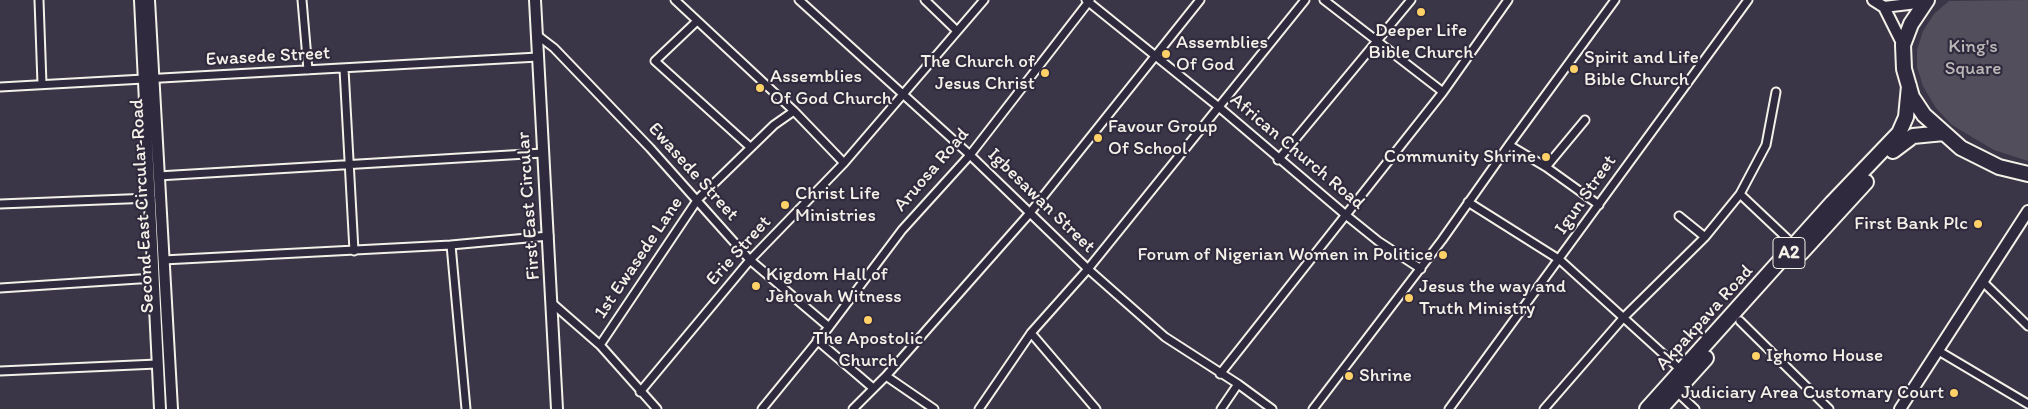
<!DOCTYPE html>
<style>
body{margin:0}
canvas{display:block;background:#3b3647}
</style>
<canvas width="2028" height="409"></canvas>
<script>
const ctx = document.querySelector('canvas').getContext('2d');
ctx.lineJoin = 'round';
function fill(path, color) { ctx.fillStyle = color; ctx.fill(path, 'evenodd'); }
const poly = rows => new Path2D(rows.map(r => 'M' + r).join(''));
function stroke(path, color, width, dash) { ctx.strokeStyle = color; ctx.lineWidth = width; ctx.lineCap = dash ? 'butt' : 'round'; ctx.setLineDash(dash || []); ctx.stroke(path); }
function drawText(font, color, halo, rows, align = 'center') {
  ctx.font = font + ' Itim,sans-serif'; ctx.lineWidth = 4.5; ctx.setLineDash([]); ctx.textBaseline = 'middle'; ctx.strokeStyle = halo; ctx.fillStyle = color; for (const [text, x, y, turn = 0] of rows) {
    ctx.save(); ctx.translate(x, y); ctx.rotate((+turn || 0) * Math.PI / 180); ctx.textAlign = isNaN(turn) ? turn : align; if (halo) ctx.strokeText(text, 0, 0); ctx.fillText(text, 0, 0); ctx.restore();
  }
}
const green = poly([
 [2028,0,2028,161,1994,150,1952,125,1936,108,1923,86,1917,67,1917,50,1923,31,1934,14,1949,1]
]);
const street = poly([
 [39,0,42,84],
 [302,0,308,70],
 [675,0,794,111,844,163],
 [799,0,970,155,1088,269,1165,337,1238,384,1272,409],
 [925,0,957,31],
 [1086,0,1220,108,1347,216,1378,241,1421,269],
 [1324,0,1443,92],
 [696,22,655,61,750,147],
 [537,35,554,48,650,148,750,260,829,327],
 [344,69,354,251],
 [0,87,538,57],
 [1509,145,1546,167,1599,205],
 [1278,160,1411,0],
 [1546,167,1585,120],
 [158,176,543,153],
 [1740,194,1794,245],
 [1468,202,1560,260,1682,371],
 [0,204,151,198],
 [1679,216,1705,237],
 [451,245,466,409],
 [163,260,451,245,549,236],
 [1982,281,2028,326],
 [0,288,154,278],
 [553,304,600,345,657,409],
 [1740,321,1829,409],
 [1031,333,1096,409],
 [817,340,873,388],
 [600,345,698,199,774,125,794,111],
 [1937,350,2028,404],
 [0,371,157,364],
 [1220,374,1443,92,1508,0],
 [886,376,934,409],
 [640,392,750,260,844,163,984,0],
 [1677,392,1695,409],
 [762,409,829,327,902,230,970,155,1090,0],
 [853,409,886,376,1029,214,1200,0],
 [979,409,1031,333,1088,269,1305,0],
 [1221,409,1238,384],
 [1313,409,1442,240,1509,145,1615,0],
 [1449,409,1748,0],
 [1544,409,1624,317,1705,237,1740,194,1766,145,1776,92]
]);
const secondary = poly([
 [140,0,160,409],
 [149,0,172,409],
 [535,0,557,409],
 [1873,0,1884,7,1903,45],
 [1884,7,1925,2],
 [1900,409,2028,211]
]);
const highway = poly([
 [1927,0,1911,24,1903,45,1904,69,1912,97,1924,115,1961,148,1999,167,2028,174],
 [1893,151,1913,136,1944,133],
 [1801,253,1866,182],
 [1647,409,1832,203,1899,133,1906,117,1909,86],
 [1660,409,1706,358]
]);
const markers = [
 [1421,12,5,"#ffd166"],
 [1166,54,5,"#ffd166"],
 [1574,69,5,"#ffd166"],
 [1045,73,5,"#ffd166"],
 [760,88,5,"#ffd166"],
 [1098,138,5,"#ffd166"],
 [1546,157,5,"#ffd166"],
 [785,205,5,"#ffd166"],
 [1978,224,5,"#ffd166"],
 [1443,255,5,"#ffd166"],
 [756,286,5,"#ffd166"],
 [1409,298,5,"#ffd166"],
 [868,320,5,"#ffd166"],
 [1756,356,5,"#ffd166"],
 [1349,376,5,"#ffd166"],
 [1954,393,5,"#ffd166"]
];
const shields = [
 [1789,253,32]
];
const shieldNames = [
 ["A2",1789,253]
];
const poiNames = [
 ["Deeper Life",1421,31,"center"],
 ["Bible Church",1421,53,"center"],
 ["Assemblies",1176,43],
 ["Of God",1176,65],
 ["Spirit and Life",1584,58],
 ["Bible Church",1584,80],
 ["The Church of",1035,62,"right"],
 ["Jesus Christ",1035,84,"right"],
 ["Assemblies",770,77],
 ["Of God Church",770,99],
 ["Favour Group",1108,127],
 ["Of School",1108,149],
 ["Community Shrine",1536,157,"right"],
 ["Christ Life",795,194],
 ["Ministries",795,216],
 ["First Bank Plc",1968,224,"right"],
 ["Forum of Nigerian Women in Politice",1433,255,"right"],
 ["Kigdom Hall of",766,275],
 ["Jehovah Witness",766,297],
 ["Jesus the way and",1419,287],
 ["Truth Ministry",1419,309],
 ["The Apostolic",868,339,"center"],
 ["Church",868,361,"center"],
 ["Ighomo House",1766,356],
 ["Shrine",1359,376],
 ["Judiciary Area Customary Court",1944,393,"right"]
];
const parkNames = [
 ["King's",1973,47],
 ["Square",1973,69]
];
const streetNames = [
 ["Ewasede Street",268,57,-3],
 ["African Church Road",1297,152,40],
 ["Aruosa Road",932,170,-49],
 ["Ewasede Street",693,172,48],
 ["Igun Street",1586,195,-55],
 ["Igbesawan Street",1041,201,44],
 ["Second East Circular Road",143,206,-93],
 ["First East Circular",529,206,-94],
 ["Erie Street",739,251,-48],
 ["1st Ewasede Lane",639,258,-56],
 ["Akpakpava Road",1705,318,-48]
];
fill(green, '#534e5c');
stroke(street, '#f4f1e8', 11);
stroke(secondary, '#f4f1e8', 14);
stroke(highway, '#f4f1e8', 18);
stroke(street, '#2f2a3d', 7);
stroke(secondary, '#2f2a3d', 10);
stroke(highway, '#2f2a3d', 14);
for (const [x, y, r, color] of markers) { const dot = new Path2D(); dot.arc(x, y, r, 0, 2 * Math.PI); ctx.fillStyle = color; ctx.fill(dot); stroke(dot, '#2f2a3d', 2); }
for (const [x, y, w] of shields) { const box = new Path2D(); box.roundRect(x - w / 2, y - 15.5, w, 31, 4); ctx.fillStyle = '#2f2a3d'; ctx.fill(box); stroke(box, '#f4f1e8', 1); }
drawText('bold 18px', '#f4f1e8', null, shieldNames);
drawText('19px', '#f4f1e8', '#2f2a3d', poiNames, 'left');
drawText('19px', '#bcb8b7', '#2f2a3d', parkNames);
drawText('19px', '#f4f1e8', '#2f2a3d', streetNames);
</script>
